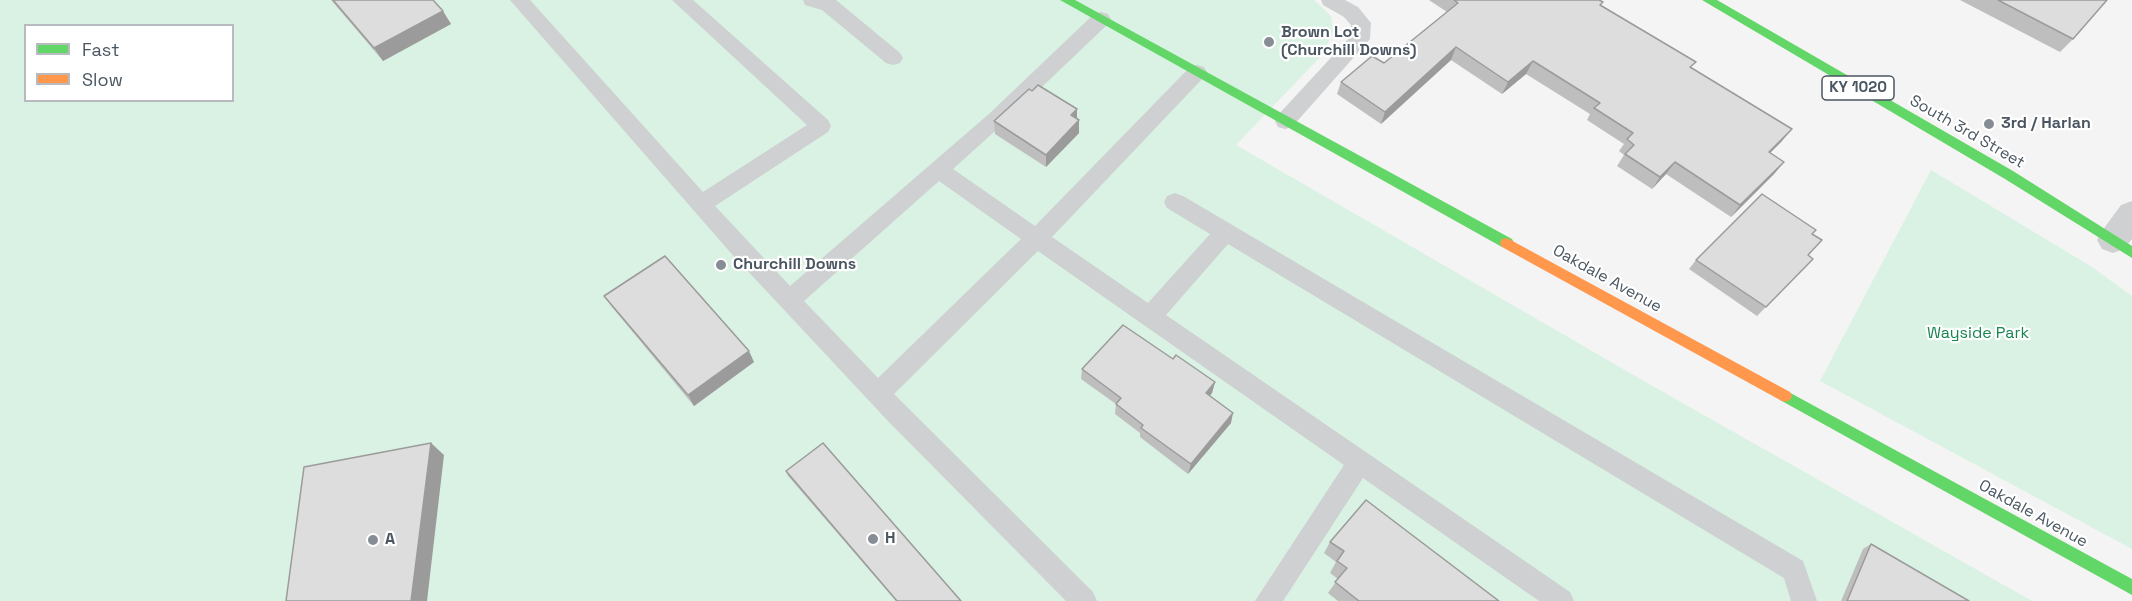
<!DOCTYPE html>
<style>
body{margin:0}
#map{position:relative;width:2132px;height:601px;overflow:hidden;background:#f4f4f4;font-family:"Space Grotesk",sans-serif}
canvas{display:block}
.legend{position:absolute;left:24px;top:24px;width:210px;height:78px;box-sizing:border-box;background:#fff;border:2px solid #b7bbc0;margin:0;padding:8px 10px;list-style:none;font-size:18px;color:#4a5661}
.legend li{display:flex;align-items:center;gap:12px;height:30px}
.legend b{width:30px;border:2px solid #b7bbc0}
</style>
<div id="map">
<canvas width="2132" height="601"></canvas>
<ul class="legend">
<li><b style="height:8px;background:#63d668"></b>Fast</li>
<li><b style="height:8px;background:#ff974d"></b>Slow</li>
</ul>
</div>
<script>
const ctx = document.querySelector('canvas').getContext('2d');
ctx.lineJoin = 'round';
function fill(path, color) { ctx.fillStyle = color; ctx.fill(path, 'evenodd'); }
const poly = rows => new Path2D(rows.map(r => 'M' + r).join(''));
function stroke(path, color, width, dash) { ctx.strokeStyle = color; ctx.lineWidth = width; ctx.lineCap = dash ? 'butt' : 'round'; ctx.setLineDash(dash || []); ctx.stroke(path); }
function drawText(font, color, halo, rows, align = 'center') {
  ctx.font = font + ' "Space Grotesk",sans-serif'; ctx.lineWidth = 4.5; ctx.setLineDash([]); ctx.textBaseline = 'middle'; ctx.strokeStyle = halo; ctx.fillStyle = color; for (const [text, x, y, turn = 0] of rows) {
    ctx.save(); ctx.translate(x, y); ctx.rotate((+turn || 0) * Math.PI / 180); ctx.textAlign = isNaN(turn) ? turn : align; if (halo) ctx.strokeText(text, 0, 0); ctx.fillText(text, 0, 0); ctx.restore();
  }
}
const green = poly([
 [0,0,1314,0,1331,16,1333,31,1324,53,1236,145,1649,384,2032,601,0,601],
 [26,26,232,26,232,100,26,100],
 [1931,170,2092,267,2132,296,2132,549,1820,381]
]);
const lane = poly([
 [510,0,530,0,703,192,807,125,672,0,693,0,828,120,831,126,828,132,715,206,790,286,990,113,1094,14,1101,12,1108,14,1111,19,1108,24,1004,123,953,169,1035,226,1190,67,1197,65,1204,67,1207,72,1204,77,1052,237,1148,303,1210,234,1167,208,1164,202,1167,196,1175,193,1183,196,1803,561,1817,601,1791,601,1784,578,1228,244,1166,315,1570,592,1574,601,1539,601,1363,478,1283,601,1255,601,1344,465,1038,251,894,394,1093,592,1097,601,1066,601,887,420,730,252,510,0],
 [939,181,1021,239,878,378,804,301,939,181],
 [803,0,836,0,900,53,903,58,900,63,893,65,886,63,822,10,805,5,803,0],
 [1321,0,1345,0,1358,7,1371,23,1370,39,1292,127,1285,129,1278,127,1275,121,1278,115,1350,37,1351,25,1344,17,1323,5,1321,0]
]);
const street = poly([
 [2132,201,2132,239,2124,249,2113,253,2102,249,2097,240,2102,231,2121,205,2132,201]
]);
const fast = poly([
 [1060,0,1075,0,1512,239,1514,243,1512,247,1502,247,1060,0],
 [1702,0,1717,0,2013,171,2132,246,2132,258,2005,179,1702,0],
 [1785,390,2132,579,2132,595,1780,400,1778,396,1780,392,1785,390]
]);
const slow = poly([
 [1507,238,1790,392,1792,396,1790,400,1785,402,1780,400,1502,247,1500,243,1502,239,1507,238]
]);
const wall = poly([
 [331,0,433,0,451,24,383,61],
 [1429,0,1599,0,1603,2,1601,5,1692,68,1782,141,1770,153,1784,162,1774,174,1731,217,1666,174,1652,189,1617,166,1624,155,1619,151,1624,144,1587,120,1590,114,1526,74,1502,94,1451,60,1381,124,1337,94,1341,82,1384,63,1447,12],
 [1960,0,2107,0,2073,39,2060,52],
 [1077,109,1077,118,1079,120,1079,133,1046,167,995,134,994,121],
 [1812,234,1808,255,1813,259,1757,316,1689,269,1696,260],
 [604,296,754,362,694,406,612,307],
 [1173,359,1215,382,1212,393,1210,396,1231,423,1188,474,1140,437,1140,433,1115,414,1116,404,1081,379,1082,369],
 [786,471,961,601,896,601,788,476],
 [1330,542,1499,601,1338,601,1328,593,1338,579,1330,573,1336,562,1324,553],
 [1871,544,1969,601,1841,601,1863,549]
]);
const shadedWall = poly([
 [443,11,451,24,383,61,374,48],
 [1456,47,1451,60,1381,124,1385,112],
 [1533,61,1526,74,1502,94,1508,82],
 [1077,109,1077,122,1071,115],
 [1079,120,1079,133,1046,167,1046,155],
 [1792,129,1782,141,1759,164,1769,152],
 [1675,162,1666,174,1652,189,1660,177],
 [1784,162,1774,174,1731,217,1740,205],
 [749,351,754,362,694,406,688,395],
 [1215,382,1212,393,1203,403,1206,393],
 [1233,413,1231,423,1188,474,1191,464],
 [431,443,444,455,427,601,411,601]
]);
const building = poly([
 [333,0,433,0,443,11,374,48,333,0],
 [1454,0,1599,0,1603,2,1600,5,1696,62,1690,67,1792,129,1769,152,1784,162,1740,205,1675,162,1660,177,1625,154,1634,145,1627,139,1633,133,1594,108,1600,103,1533,61,1508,82,1456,47,1385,112,1341,82,1372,56,1384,63,1458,3,1454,0],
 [1998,0,2107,0,2073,39,1998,0],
 [1038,85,1077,109,1071,115,1079,120,1046,155,994,121,1029,89,1032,91,1038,85],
 [1762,194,1816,230,1812,234,1822,240,1808,255,1813,259,1766,307,1696,260,1762,194],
 [665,256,749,351,688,395,604,296,665,256],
 [1123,325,1173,359,1176,355,1215,382,1206,393,1233,413,1191,464,1141,428,1143,425,1116,404,1121,398,1082,369,1123,325],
 [431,443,411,601,286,601,304,467,431,443],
 [823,443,961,601,897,601,786,471,823,443],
 [1366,500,1499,601,1359,601,1335,582,1347,568,1337,561,1344,551,1330,542,1366,500],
 [1871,544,1969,601,1847,601,1871,544]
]);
const markers = [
 [1269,42,6,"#868d94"],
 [1989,124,6,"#868d94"],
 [721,265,6,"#868d94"],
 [873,539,6,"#868d94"],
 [373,540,6,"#868d94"]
];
const shields = [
 [1858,88,72]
];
const shieldNames = [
 ["KY 1020",1858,88]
];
const poiNames = [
 ["Brown Lot",1281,33],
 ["(Churchill Downs)",1281,51],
 ["3rd / Harlan",2001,124],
 ["Churchill Downs",733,265],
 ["H",885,539],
 ["A",385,540]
];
const streetNames = [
 ["South 3rd Street",1967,132,30],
 ["Oakdale Avenue",1607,279,29],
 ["Oakdale Avenue",2033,514,29]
];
const parkNames = [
 ["Wayside Park",1978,334]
];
fill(green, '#d9f2e3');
fill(lane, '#ced0d2');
fill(street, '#ced0d2');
fill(fast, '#63d668');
fill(slow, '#ff974d');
fill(wall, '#bebebf');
fill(shadedWall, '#9b9b9b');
fill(building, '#ddddde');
stroke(building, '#9b9b9b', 1.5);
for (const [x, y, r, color] of markers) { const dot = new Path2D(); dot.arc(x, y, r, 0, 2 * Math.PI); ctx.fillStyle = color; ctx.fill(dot); stroke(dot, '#fff', 2); }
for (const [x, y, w] of shields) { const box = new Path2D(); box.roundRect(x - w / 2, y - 12, w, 24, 4.5); ctx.fillStyle = '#fff'; ctx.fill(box); stroke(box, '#4a5661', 1.5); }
drawText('bold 15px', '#4a5661', null, shieldNames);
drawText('bold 16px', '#4a5661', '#fff', poiNames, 'left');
drawText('16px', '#4a5661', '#fff', streetNames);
drawText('16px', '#17864f', '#fff', parkNames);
</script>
